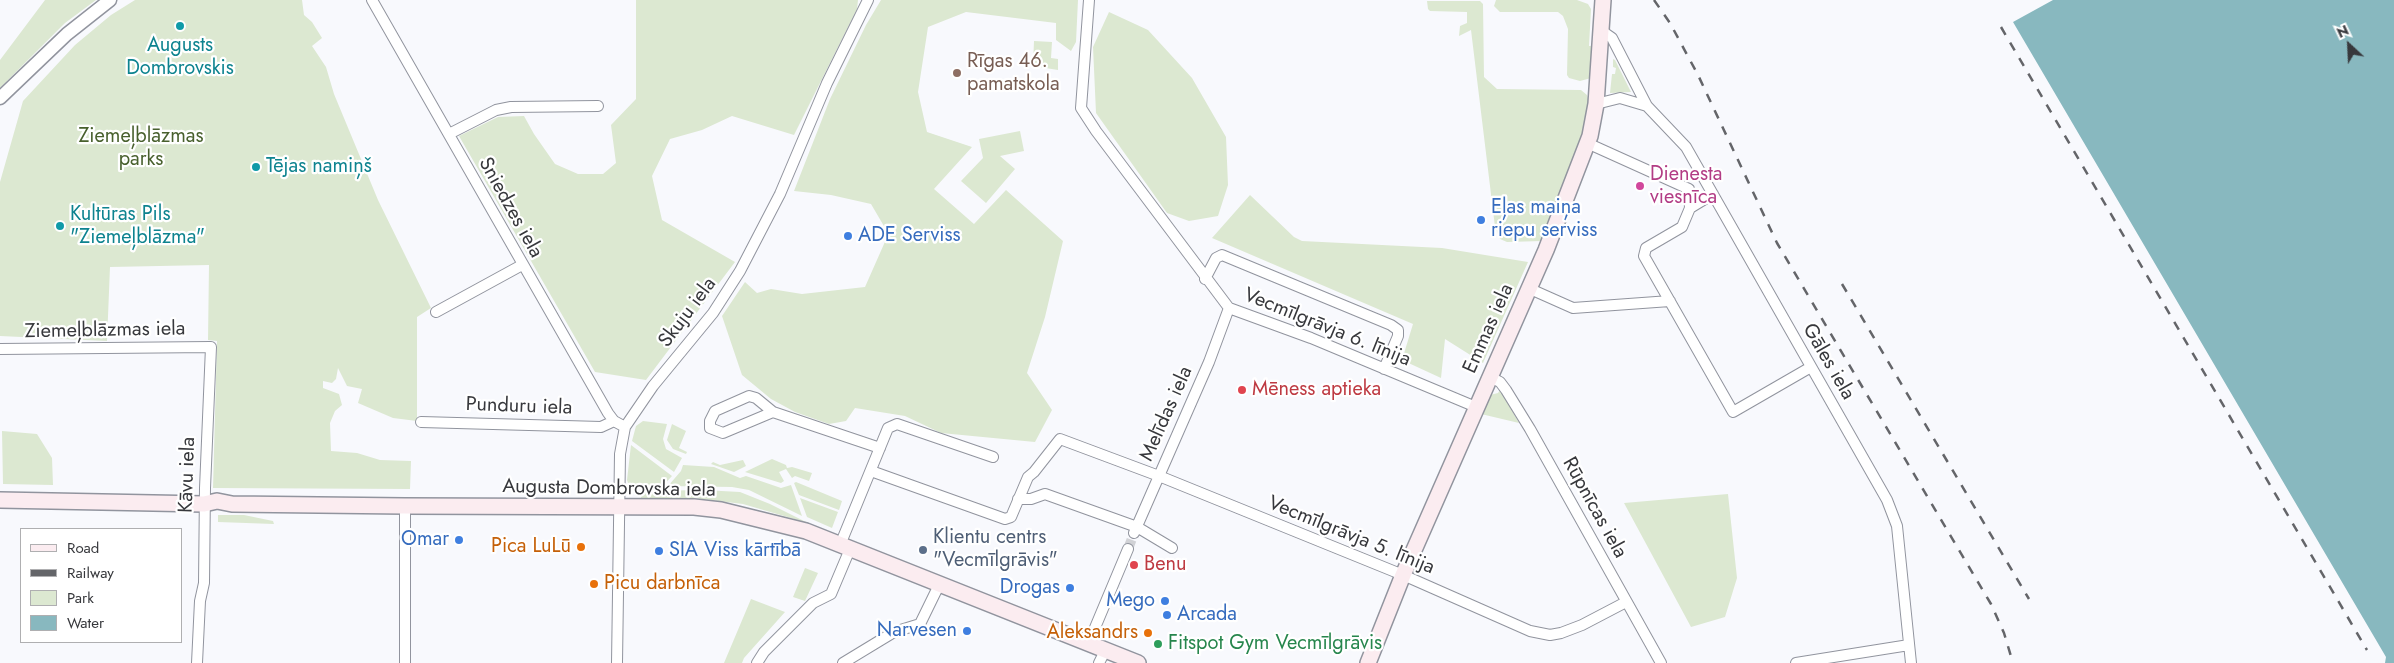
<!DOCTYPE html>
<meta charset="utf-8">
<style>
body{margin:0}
#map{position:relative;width:2394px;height:663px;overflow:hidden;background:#f8f9fd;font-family:Jost,sans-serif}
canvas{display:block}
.legend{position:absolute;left:20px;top:528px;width:162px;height:115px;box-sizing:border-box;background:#fff;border:1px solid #afafb1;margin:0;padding:6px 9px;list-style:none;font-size:15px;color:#37383c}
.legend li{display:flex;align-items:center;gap:10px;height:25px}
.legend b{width:25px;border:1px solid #afafb1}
.north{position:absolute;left:2324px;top:20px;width:50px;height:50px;-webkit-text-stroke:4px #fff;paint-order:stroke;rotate:335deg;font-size:14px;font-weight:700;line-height:20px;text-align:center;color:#37383c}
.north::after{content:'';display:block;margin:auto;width:18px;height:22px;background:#37383c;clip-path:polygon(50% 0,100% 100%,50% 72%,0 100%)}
</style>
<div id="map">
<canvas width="2394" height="663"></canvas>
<ul class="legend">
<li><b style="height:6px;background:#fbecf0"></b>Road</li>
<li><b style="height:6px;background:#646569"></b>Railway</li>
<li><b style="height:14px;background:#dce8d1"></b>Park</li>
<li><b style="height:14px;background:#88b8bf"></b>Water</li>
</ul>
<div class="north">N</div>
</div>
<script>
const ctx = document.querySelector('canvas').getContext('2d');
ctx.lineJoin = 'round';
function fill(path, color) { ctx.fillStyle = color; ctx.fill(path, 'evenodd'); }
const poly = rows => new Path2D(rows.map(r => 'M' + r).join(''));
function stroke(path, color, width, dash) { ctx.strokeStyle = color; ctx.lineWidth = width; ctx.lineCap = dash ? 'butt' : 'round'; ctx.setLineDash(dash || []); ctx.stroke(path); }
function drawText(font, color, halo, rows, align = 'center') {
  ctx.font = font + ' Jost,sans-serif'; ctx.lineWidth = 4.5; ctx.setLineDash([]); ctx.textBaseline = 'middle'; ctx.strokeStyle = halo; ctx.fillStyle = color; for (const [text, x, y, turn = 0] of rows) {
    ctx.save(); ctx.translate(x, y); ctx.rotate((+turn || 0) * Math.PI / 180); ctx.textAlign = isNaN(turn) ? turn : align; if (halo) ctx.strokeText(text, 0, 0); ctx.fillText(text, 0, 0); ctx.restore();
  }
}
const green = poly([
 [45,0,96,0,65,23,0,88,0,60],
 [135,0,302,0,304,15,312,22,322,38,312,46,326,67,334,94,378,200,431,308,417,317,417,421,393,418,358,403,362,389,347,386,338,368,336,379,332,383,323,381,323,388,339,394,342,405,335,411,330,423,331,451,357,453,380,460,411,461,410,489,213,488,217,341,208,340,209,265,110,267,107,341,0,336,0,182,23,101,75,45,111,15],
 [636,0,858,0,857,9,794,135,732,116,702,130,670,139,652,176,662,220,735,262,646,380,595,372,459,136,498,117,524,116,534,134,555,164,578,174,603,174,616,163,611,125,636,99],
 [881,0,1078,0,1076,42,1071,51,1056,40,1056,23,966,12,928,27,918,92,927,132,972,147,934,189,974,224,1006,190,1063,241,1045,317,1027,373,1052,410,1035,442,941,433,905,416,855,408,846,421,829,424,795,412,771,399,742,375,722,316,745,282,757,293,771,289,802,294,865,287,884,244,888,233,871,204,831,195,794,191,830,99,866,25],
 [1496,0,1577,0,1588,4,1591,9,1589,46,1593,46,1591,78,1580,81,1569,78,1567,75,1568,29,1563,16,1558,12,1500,12,1494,6],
 [1427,1,1480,1,1483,4,1484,77,1497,89,1581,90,1587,95,1590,106,1577,161,1542,241,1507,242,1500,239,1495,227,1471,30,1459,36,1460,26,1467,23,1467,12,1430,11,1428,9],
 [1109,12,1148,30,1192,78,1226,137,1228,185,1218,216,1189,221,1167,213,1096,113,1093,47],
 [1034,41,1052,42,1051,58,1058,59,1058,70,1033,66],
 [1613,59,1615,60,1631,92,1610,93,1612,74,1615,74,1616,68,1613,67],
 [1020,131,1024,151,1000,156,1015,169,986,203,961,181,983,158,979,139],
 [1250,195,1294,237,1302,241,1442,248,1528,262,1483,363,1445,339,1441,378,1402,360,1413,324,1212,238],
 [1500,390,1519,423,1481,414,1490,395,1498,393],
 [643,421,667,424,663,439,666,449,682,458,674,472,632,441,636,426],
 [672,424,686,431,679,448,687,452,686,454,673,449,667,440],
 [2,431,37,434,52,458,53,485,3,484],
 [631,445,672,476,662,487,629,486,627,480],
 [772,459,786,465,787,468,792,467,812,473,809,481,795,476,792,478,786,469,779,472,784,481,781,483,745,472],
 [743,460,746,466,734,472,711,464,713,462,720,465],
 [683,465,714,467,740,478,746,476,781,488,791,485,802,516,749,490,732,487,668,486,681,471],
 [796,482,842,501,839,510,799,495,794,483],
 [703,490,740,492,770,504,808,523,743,504,694,498,641,498,641,493,644,491],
 [1728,494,1737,578,1725,617,1691,627,1624,503],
 [800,498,838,512,832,528,807,517],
 [218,515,244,515,273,521,274,524,218,522],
 [805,568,818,573,805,601,793,597],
 [751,599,785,612,744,658,742,663,724,663]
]);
const water = poly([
 [2053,0,2394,0,2394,663,2385,663,2386,657,2013,22]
]);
const minorTunnel = poly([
 [1128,549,1134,533]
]);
const minor = poly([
 [372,0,608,413,614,421,625,427],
 [1089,0,1081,108,1096,131,1229,308,1311,338,1476,407],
 [1602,31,1612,38,1647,106,1686,147,1887,500,1897,526,1911,663],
 [1596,104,1620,98,1647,106],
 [449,134,496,110,511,107,598,106],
 [1587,143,1689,189,1690,208],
 [1713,194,1690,208,1682,227,1646,248,1644,256,1733,412,1811,367],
 [1205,279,1216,258,1222,255,1391,325,1398,330,1398,336,1384,369],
 [1528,288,1573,308,1670,301],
 [436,312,522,265],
 [0,349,211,347,205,488,204,583,200,601,197,663],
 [1490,377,1500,382,1506,390,1530,429,1661,663],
 [773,412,723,433,710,428,710,421,715,411,749,396,756,398,773,412,880,448],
 [421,422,601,427,614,421],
 [871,471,1005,519,1011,517,1028,477,1034,472,1060,439,1159,476,1403,575,1530,631,1550,635,1561,633,1582,625,1626,602],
 [1018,499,1031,499,1045,494,1137,527,1172,548],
 [1134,533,1209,362,1229,308],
 [840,545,888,428,897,424,993,457],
 [1089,642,1128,549],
 [405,663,405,506],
 [617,663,620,454,625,427,653,386,713,313,740,271,780,194,827,83,868,0],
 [757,663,764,652,813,603,831,594,850,549],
 [843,663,894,632,920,624,940,583],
 [1099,663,1106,649],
 [1796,663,1909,645]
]);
const tertiary = poly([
 [0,98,67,34,110,0]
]);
const secondary = poly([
 [0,500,204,504,217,501,232,504,405,506,694,507,721,510,806,531,1138,663],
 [1368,663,1403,575,1546,250,1590,136,1596,104,1603,0]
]);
const rail = poly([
 [1654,0,1670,23,1698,75,1777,243,1991,604,2004,633,2013,663],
 [2001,27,2367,650],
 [1842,284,2029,599]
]);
const markers = [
 [180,26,5,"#0f9aa8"],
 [957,73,5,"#8d6e63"],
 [256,167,5,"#0f9aa8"],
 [1640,186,5,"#d1479c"],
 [1481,220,5,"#3f7fe0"],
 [60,226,5,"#0f9aa8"],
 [848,236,5,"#3f7fe0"],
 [1242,390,5,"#e0444e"],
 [459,540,5,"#3f7fe0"],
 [581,547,5,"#e8710a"],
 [923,550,5,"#5c6f8a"],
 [659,551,5,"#3f7fe0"],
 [1134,565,5,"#e0444e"],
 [594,584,5,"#e8710a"],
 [1070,588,5,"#3f7fe0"],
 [1165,601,5,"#3f7fe0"],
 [1167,615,5,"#3f7fe0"],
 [967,631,5,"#3f7fe0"],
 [1148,633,5,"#e8710a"],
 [1158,644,5,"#2e9e5b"]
];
const cultureNames = [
 ["Augusts",180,46,"center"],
 ["Dombrovskis",180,69,"center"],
 ["Tējas namiņš",266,167],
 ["Kultūras Pils",70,215],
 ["\"Ziemeļblāzma\"",70,238]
];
const educationNames = [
 ["Rīgas 46.",967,62],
 ["pamatskola",967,85]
];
const parkNames = [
 ["Ziemeļblāzmas",141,137],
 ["parks",141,160]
];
const hotelNames = [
 ["Dienesta",1650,175],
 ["viesnīca",1650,198]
];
const streetNames = [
 ["Sniedzes iela",510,208,61],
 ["Skuju iela",688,313,-53],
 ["Vecmīlgrāvja 6. līnija",1327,328,22],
 ["Emmas iela",1489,329,-66],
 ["Ziemeļblāzmas iela",105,331,-1],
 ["Gāles iela",1828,362,60],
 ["Punduru iela",519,407,2],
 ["Melīdas iela",1167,414,-66],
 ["Kāvu iela",188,475,-88],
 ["Augusta Dombrovska iela",609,489,1],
 ["Rūpnīcas iela",1594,508,61],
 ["Vecmīlgrāvja 5. līnija",1351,536,22]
];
const shopNames = [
 ["Eļas maiņa",1491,208],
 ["riepu serviss",1491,231],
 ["ADE Serviss",858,236],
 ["Omar",449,540,"right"],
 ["SIA Viss kārtībā",669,551],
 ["Drogas",1060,588,"right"],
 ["Mego",1155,601,"right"],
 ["Arcada",1177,615],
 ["Narvesen",957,631,"right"]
];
const healthNames = [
 ["Mēness aptieka",1252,390],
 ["Benu",1144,565]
];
const serviceNames = [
 ["Klientu centrs",933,538],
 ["\"Vecmīlgrāvis\"",933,561]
];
const foodNames = [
 ["Pica LuLū",571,547],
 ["Picu darbnīca",604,584,"left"],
 ["Aleksandrs",1138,633]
];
const leisureNames = [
 ["Fitspot Gym Vecmīlgrāvis",1168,644]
];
fill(green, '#dce8d1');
fill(water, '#88b8bf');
stroke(minorTunnel, '#d1d2d6', 10, [10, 5]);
stroke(minor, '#91949e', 12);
stroke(tertiary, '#91949e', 15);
stroke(secondary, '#91949e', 18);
stroke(minor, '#fff', 10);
stroke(tertiary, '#fff', 12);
stroke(secondary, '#fbecf0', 15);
stroke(rail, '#646569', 2.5, [9, 9]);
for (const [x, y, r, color] of markers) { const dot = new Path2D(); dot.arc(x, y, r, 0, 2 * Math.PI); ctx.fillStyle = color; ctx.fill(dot); stroke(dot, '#fff', 2); }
drawText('20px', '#0d838f', '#fff', cultureNames, 'left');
drawText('20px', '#785e54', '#fff', educationNames, 'left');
drawText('20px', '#48602d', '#fff', parkNames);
drawText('20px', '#b23c85', '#fff', hotelNames, 'left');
drawText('20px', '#37383c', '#fff', streetNames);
drawText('20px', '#366cbe', '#fff', shopNames, 'left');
drawText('20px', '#be3a42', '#fff', healthNames, 'left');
drawText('20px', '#4e5e75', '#fff', serviceNames, 'left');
drawText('20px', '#c56008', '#fff', foodNames, 'right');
drawText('20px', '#27864d', '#fff', leisureNames, 'left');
</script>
